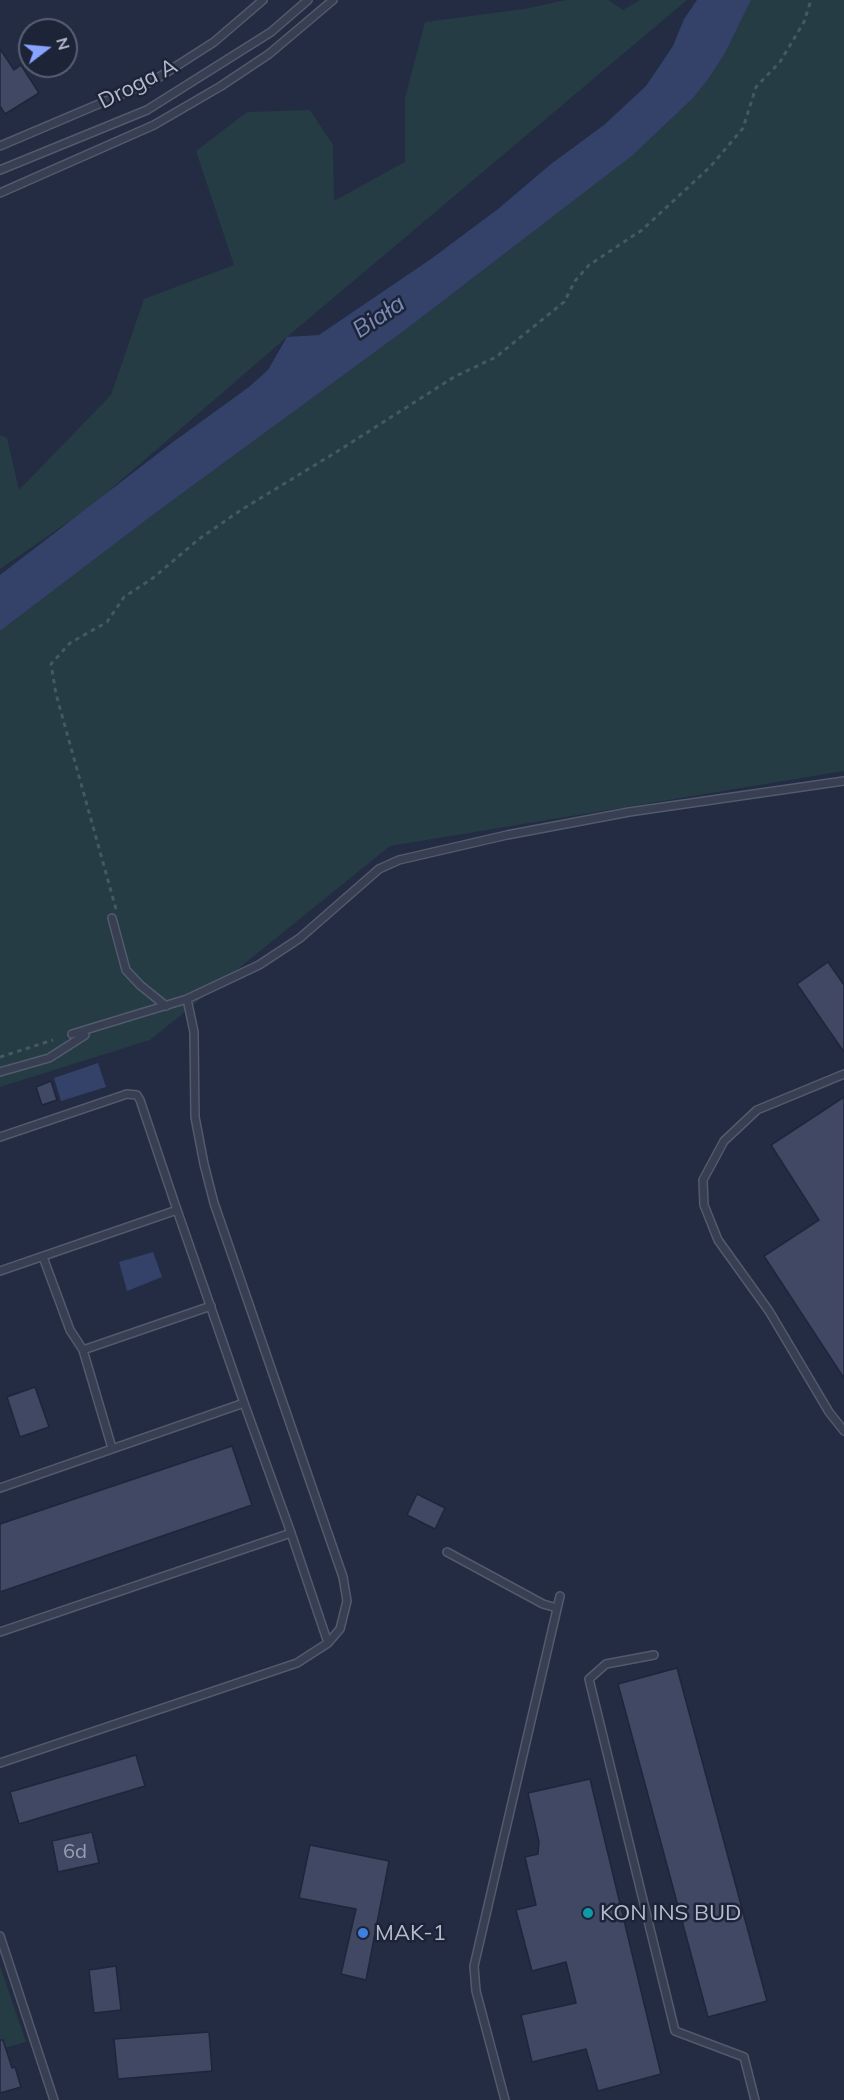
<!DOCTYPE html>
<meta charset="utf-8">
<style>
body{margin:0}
#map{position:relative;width:844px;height:2100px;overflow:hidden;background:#232c43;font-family:Mulish,sans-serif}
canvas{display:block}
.north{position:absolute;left:18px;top:18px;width:60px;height:60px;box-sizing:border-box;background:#1d2438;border:2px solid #5a6074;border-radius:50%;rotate:74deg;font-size:16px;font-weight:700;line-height:24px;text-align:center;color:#b5bacd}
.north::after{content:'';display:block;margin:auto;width:21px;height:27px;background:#88a4ff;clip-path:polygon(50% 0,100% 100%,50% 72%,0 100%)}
</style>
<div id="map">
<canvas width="844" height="2100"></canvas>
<div class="north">N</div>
</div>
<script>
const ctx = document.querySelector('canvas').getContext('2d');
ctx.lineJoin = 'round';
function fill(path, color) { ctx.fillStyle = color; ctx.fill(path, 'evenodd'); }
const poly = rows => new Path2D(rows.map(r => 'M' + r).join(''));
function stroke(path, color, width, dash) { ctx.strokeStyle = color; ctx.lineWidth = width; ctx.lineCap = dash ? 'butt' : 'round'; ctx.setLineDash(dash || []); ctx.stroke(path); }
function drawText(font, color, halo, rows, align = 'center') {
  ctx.font = font + ' Mulish,sans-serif'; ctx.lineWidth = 5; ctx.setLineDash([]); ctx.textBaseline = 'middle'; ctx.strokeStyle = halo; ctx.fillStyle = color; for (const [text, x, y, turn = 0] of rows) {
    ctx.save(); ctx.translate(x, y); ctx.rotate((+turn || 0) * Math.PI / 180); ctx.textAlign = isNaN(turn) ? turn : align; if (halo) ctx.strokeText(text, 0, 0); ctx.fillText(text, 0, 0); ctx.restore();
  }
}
const green = poly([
 [566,0,608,0,623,10,640,0,687,0,287,337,90,507,0,569,0,435,7,438,19,490,111,395,144,299,234,265,196,151,247,112,310,110,333,145,334,201,405,162,405,98,425,22,524,9],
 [751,0,844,0,844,771,390,846,150,1040,0,1087,0,631,158,511,405,330,633,155,693,98,709,78,725,53],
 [0,1966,26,2042,0,2049]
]);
const water = poly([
 [697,0,751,0,725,53,709,78,693,98,633,155,405,330,158,511,0,631,0,575,173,442,249,387,268,370,287,337,319,335,431,259,498,209,551,164,604,125,646,86,673,46,684,19],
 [98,1063,106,1087,61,1101,54,1078],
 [153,1252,162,1277,127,1291,119,1262]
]);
const building = poly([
 [0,49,14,70,21,65,39,93,5,114,0,106,0,49],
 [828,962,844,985,844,1052,797,984,828,962],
 [51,1081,57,1100,42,1105,36,1087,51,1081],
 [844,1097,844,1378,764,1256,819,1220,771,1145,844,1097],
 [35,1387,49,1427,20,1437,7,1397,35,1387],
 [232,1446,252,1505,0,1592,0,1524,232,1446],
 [417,1494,445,1508,435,1529,407,1515,417,1494],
 [677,1668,767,2001,708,2017,618,1684,677,1668],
 [136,1755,145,1786,19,1824,10,1792,136,1755],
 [590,1779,661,2074,598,2091,586,2049,532,2062,521,2015,576,2003,566,1962,532,1971,516,1910,536,1905,525,1857,538,1854,539,1842,528,1793,590,1779],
 [92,1832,99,1863,58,1872,52,1841,92,1832],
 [310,1845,389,1861,366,1980,341,1974,356,1909,299,1898,310,1845],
 [116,1966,121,2010,94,2013,89,1970,116,1966],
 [209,2032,212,2071,118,2079,114,2039,209,2032],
 [0,2040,3,2040,12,2068,15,2067,21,2087,0,2093,0,2040]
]);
const path = poly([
 [116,909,56,694,51,664,70,643,107,622,124,597,153,578,199,539,241,510,338,451,454,377,496,357,564,302,575,281,589,265,642,230,711,166,743,128,756,87,780,62,804,22,811,0],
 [0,1057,53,1040]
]);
const service = poly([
 [0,146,153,81,214,42,263,0],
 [0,170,147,110,271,32,308,0],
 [0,193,154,125,221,86,269,54,333,0],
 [112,918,126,970,140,985,166,1006],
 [72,1034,187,999],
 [0,1072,49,1058,85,1035,83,1031],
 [844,1074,757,1110,724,1141,703,1180,704,1205,718,1240,769,1311,829,1412,844,1431],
 [0,1137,127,1094,137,1095,140,1100,177,1210],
 [43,1257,70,1330,83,1350],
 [0,1271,177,1210,244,1403],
 [112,1448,83,1350,211,1306],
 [0,1488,244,1403,291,1533,0,1632],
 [291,1533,328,1643],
 [447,1552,543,1604,557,1608],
 [654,1655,606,1664,589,1679,675,2031,744,2057,755,2100],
 [0,1763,297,1663,328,1643,340,1629,347,1601,343,1577,214,1203,204,1164,195,1117,194,1032,187,999,259,965,300,938,379,869,399,860,507,835,629,812,844,781],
 [0,1936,54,2100],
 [505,2100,476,1991,474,1966,560,1596]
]);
const markers = [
 [588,1913,6,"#0f9aa8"],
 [363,1933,6,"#3f7fe0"]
];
const numberNames = [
 ["6d",75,1852]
];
const streetNames = [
 ["Droga A",138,84,-27]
];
const poiNames = [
 ["KON INS BUD",600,1913],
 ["MAK-1",375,1933]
];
const waterNames = [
 ["Biała",379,317,-34]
];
fill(green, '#253c44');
fill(water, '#34426a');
fill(building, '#404864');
stroke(building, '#1f263a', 1.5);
stroke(service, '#535a6d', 10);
stroke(path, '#445961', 3, [4.5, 4.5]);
stroke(service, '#383f53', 7);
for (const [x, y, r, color] of markers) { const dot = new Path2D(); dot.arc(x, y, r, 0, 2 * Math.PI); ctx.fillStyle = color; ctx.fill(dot); stroke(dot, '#1d2438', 2); }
drawText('20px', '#989eb3', null, numberNames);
drawText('22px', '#b5bacd', '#1d2438', streetNames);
drawText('22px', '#b5bacd', '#1d2438', poiNames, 'left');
drawText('italic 24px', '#7a8bb7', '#1d2438', waterNames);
</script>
